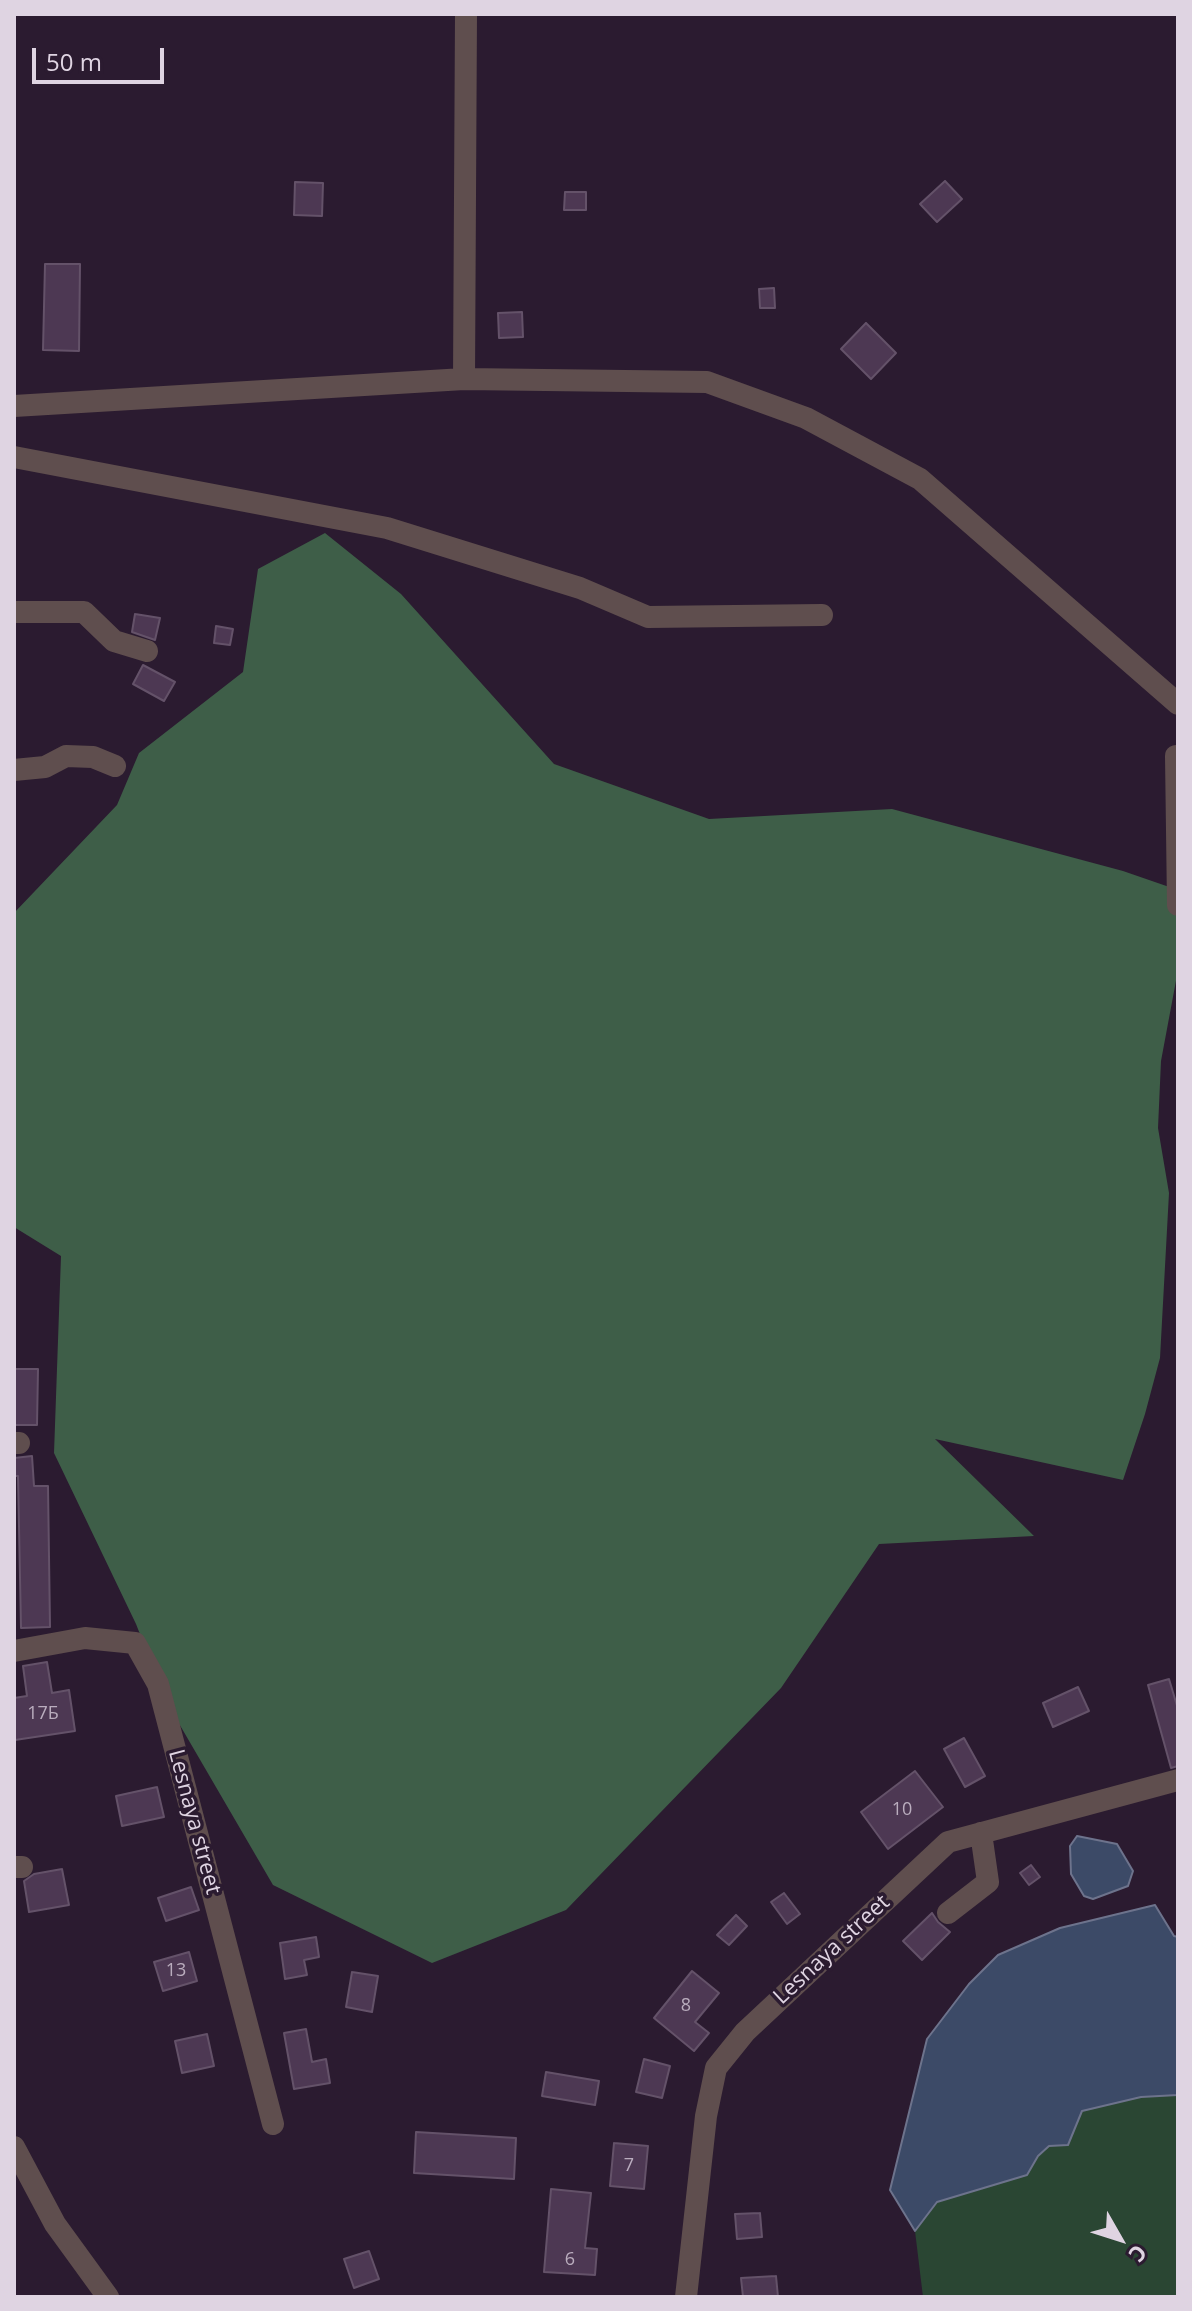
<!DOCTYPE html>
<meta charset="utf-8">
<style>
body{margin:0}
#map{position:relative;width:1192px;height:2311px;overflow:hidden;background:#2b1b30;font-family:"Open Sans",sans-serif}
canvas{display:block}
.frame{position:absolute;inset:0;border:16px solid #dfd4e2;pointer-events:none}
.north{position:absolute;left:1080px;top:2199px;width:80px;height:80px;-webkit-text-stroke:6px #2b1b30;paint-order:stroke;rotate:129deg;font-size:22px;font-weight:700;line-height:32px;text-align:center;color:#dfd4e2}
.north::after{content:'';display:block;margin:auto;width:28px;height:36px;background:#dfd4e2;clip-path:polygon(50% 0,100% 100%,50% 72%,0 100%)}
.scale{position:absolute;left:32px;top:48px;width:132px;height:36px;box-sizing:border-box;border:4px solid #dfd4e2;border-top:0;padding-left:10px;font-size:24px;line-height:28px;white-space:nowrap;color:#dfd4e2;-webkit-text-stroke:6px #2b1b30;paint-order:stroke}
</style>
<div id="map">
<canvas width="1192" height="2311"></canvas>
<div class="frame"></div>
<div class="north">С</div>
<div class="scale">50 m</div>
</div>
<script>
const ctx = document.querySelector('canvas').getContext('2d');
ctx.lineJoin = 'round';
function fill(path, color) { ctx.fillStyle = color; ctx.fill(path, 'evenodd'); }
const poly = rows => new Path2D(rows.map(r => 'M' + r).join(''));
function stroke(path, color, width, dash) { ctx.strokeStyle = color; ctx.lineWidth = width; ctx.lineCap = dash ? 'butt' : 'round'; ctx.setLineDash(dash || []); ctx.stroke(path); }
function drawText(font, color, halo, rows, align = 'center') {
  ctx.font = font + ' "Open Sans",sans-serif'; ctx.lineWidth = 7; ctx.setLineDash([]); ctx.textBaseline = 'middle'; ctx.strokeStyle = halo; ctx.fillStyle = color; for (const [text, x, y, turn = 0] of rows) {
    ctx.save(); ctx.translate(x, y); ctx.rotate((+turn || 0) * Math.PI / 180); ctx.textAlign = isNaN(turn) ? turn : align; if (halo) ctx.strokeText(text, 0, 0); ctx.fillText(text, 0, 0); ctx.restore();
  }
}
const green = poly([
 [1178,2095,1178,2297,923,2297,915,2231,937,2202,1027,2175,1038,2156,1049,2146,1068,2145,1082,2111,1141,2097]
]);
const forest = poly([
 [325,533,401,594,554,764,709,819,892,809,1123,871,1178,890,1178,970,1161,1061,1158,1128,1169,1193,1160,1358,1145,1414,1123,1480,935,1439,1034,1536,879,1544,781,1688,566,1910,432,1963,273,1885,167,1703,136,1624,54,1453,61,1256,14,1227,14,913,117,805,139,753,243,672,258,569]
]);
const water = poly([
 [1077,1836,1117,1844,1133,1871,1128,1886,1093,1899,1084,1896,1071,1874,1070,1846,1077,1836],
 [1155,1905,1174,1936,1178,1937,1178,2095,1141,2097,1082,2111,1068,2145,1049,2146,1038,2156,1027,2175,937,2202,915,2231,890,2190,927,2039,969,1984,998,1955,1060,1928,1155,1905]
]);
const building = poly([
 [945,181,962,199,937,222,920,204,945,181],
 [295,182,323,183,322,216,294,215,295,182],
 [565,192,586,192,586,210,564,210,565,192],
 [45,264,80,264,79,351,43,350,45,264],
 [774,288,775,308,760,308,759,289,774,288],
 [522,312,523,337,499,338,498,313,522,312],
 [866,323,896,353,871,379,841,349,866,323],
 [135,614,160,618,155,640,132,632,135,614],
 [216,626,233,629,230,645,214,643,216,626],
 [143,665,175,682,164,701,133,684,143,665],
 [14,1369,38,1369,37,1425,14,1425,14,1369],
 [32,1456,34,1486,48,1486,50,1627,21,1628,18,1476,14,1476,14,1458,32,1456],
 [47,1662,52,1693,69,1690,75,1731,15,1740,14,1698,27,1696,23,1666,47,1662],
 [1169,1679,1178,1709,1178,1766,1171,1768,1148,1685,1169,1679],
 [1078,1687,1089,1711,1053,1727,1043,1703,1078,1687],
 [964,1738,985,1776,965,1787,944,1749,964,1738],
 [915,1771,943,1807,888,1849,861,1812,915,1771],
 [157,1787,164,1817,122,1826,116,1796,157,1787],
 [1031,1865,1040,1877,1029,1885,1020,1873,1031,1865],
 [62,1869,69,1905,29,1912,24,1881,34,1874,62,1869],
 [191,1887,199,1910,166,1921,158,1898,191,1887],
 [784,1893,800,1914,787,1924,771,1902,784,1893],
 [932,1913,938,1922,950,1932,922,1960,903,1941,932,1913],
 [736,1915,747,1926,729,1945,717,1935,736,1915],
 [316,1937,319,1957,304,1960,307,1975,285,1979,280,1943,316,1937],
 [189,1952,197,1981,163,1991,154,1962,189,1952],
 [692,1971,719,1993,695,2022,709,2033,694,2051,654,2018,692,1971],
 [352,1972,378,1976,372,2012,346,2007,352,1972],
 [306,2029,312,2062,326,2059,330,2083,294,2089,284,2033,306,2029],
 [207,2034,214,2066,182,2073,175,2041,207,2034],
 [644,2059,670,2066,662,2098,636,2092,644,2059],
 [546,2072,599,2081,595,2105,542,2096,546,2072],
 [416,2132,516,2138,514,2179,414,2173,416,2132],
 [614,2143,648,2146,644,2189,610,2186,614,2143],
 [551,2189,591,2193,585,2248,597,2249,595,2275,544,2272,551,2189],
 [760,2213,762,2237,737,2239,735,2214,760,2213],
 [369,2251,379,2279,354,2288,344,2259,369,2251],
 [776,2276,778,2297,743,2297,741,2278,776,2276]
]);
const minor = poly([
 [464,379,466,14],
 [14,406,464,379,707,382,806,418,920,479,1178,704],
 [14,457,387,528,580,588,648,617,822,615],
 [14,612,84,612,114,641,147,651],
 [1178,759,1176,756,1178,905],
 [14,770,45,767,66,756,93,757,115,766],
 [14,1443,19,1443],
 [14,1651,85,1638,135,1643,158,1684,273,2124],
 [14,1867,22,1867],
 [948,1913,988,1882,981,1833],
 [14,2147,55,2224,108,2297],
 [686,2297,706,2116,716,2068,745,2032,948,1842,1178,1780]
]);
const numberNames = [
 ["17Б",43,1714],
 ["10",902,1810],
 ["13",176,1971],
 ["8",686,2006],
 ["7",629,2166],
 ["6",570,2260]
];
const streetNames = [
 ["Lesnaya street",194,1822,75],
 ["Lesnaya street",832,1950,-43]
];
fill(green, '#2a4633');
fill(forest, '#3e5e48');
fill(water, '#3c4a67');
stroke(water, '#6d738c', 2);
fill(building, '#4d3853');
stroke(building, '#645269', 2);
stroke(minor, '#5f4e4e', 22);
drawText('18px', '#baadbe', null, numberNames);
drawText('22px', '#dfd4e2', '#2b1b30', streetNames);
</script>
